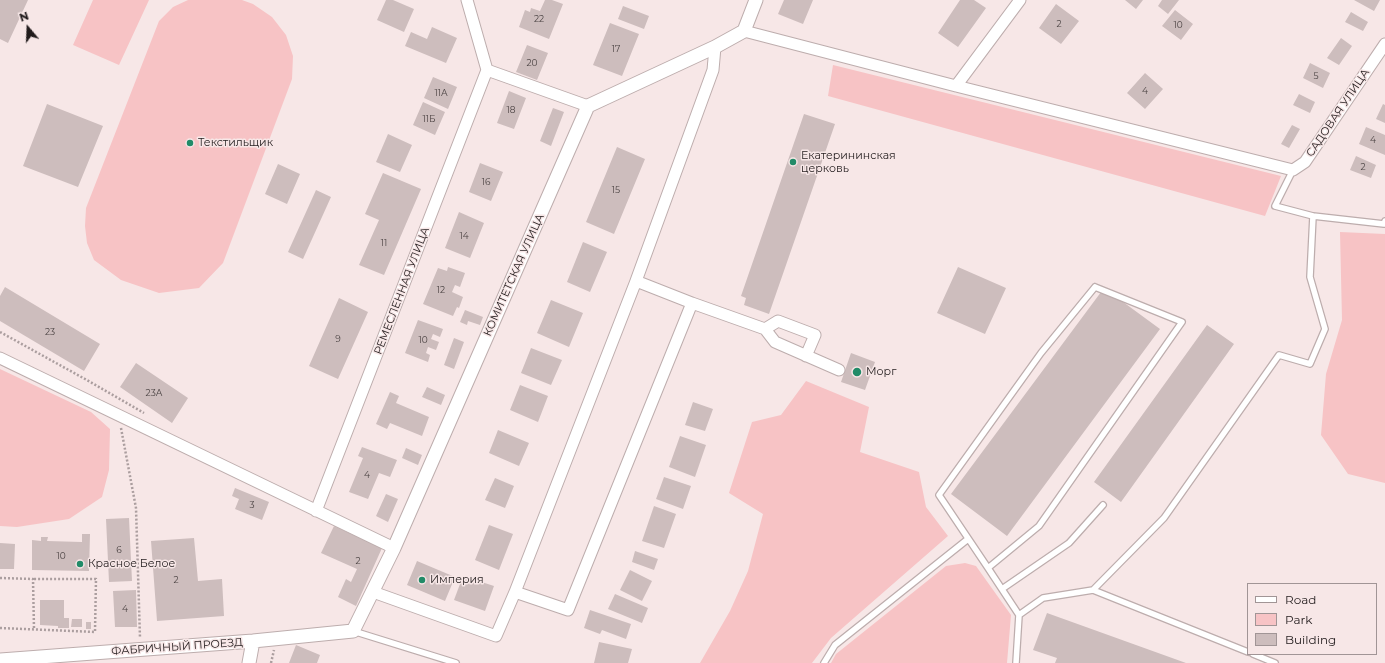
<!DOCTYPE html>
<meta charset="utf-8">
<style>
body{margin:0}
#map{position:relative;width:1385px;height:663px;overflow:hidden;background:#f7e7e7;font-family:Montserrat,sans-serif}
canvas{display:block}
.legend{position:absolute;left:1247px;top:583px;width:130px;height:72px;box-sizing:border-box;background:#f7e7e7;border:1px solid #a19596;margin:0;padding:5px 7px;list-style:none;font-size:12px;color:#211b1c}
.legend li{display:flex;align-items:center;gap:8px;height:20px}
.legend b{width:20px;border:1px solid #a19596}
.north{position:absolute;left:8px;top:8px;width:40px;height:40px;-webkit-text-stroke:3px #f7e7e7;paint-order:stroke;rotate:341deg;font-size:11px;font-weight:700;line-height:16px;text-align:center;color:#211b1c}
.north::after{content:'';display:block;margin:auto;width:14px;height:18px;background:#211b1c;clip-path:polygon(50% 0,100% 100%,50% 72%,0 100%)}
</style>
<div id="map">
<canvas width="1385" height="663"></canvas>
<ul class="legend">
<li><b style="height:5px;background:#fff"></b>Road</li>
<li><b style="height:11px;background:#f7c3c5"></b>Park</li>
<li><b style="height:11px;background:#cdbdbd"></b>Building</li>
</ul>
<div class="north">N</div>
</div>
<script>
const ctx = document.querySelector('canvas').getContext('2d');
ctx.lineJoin = 'round';
function fill(path, color) { ctx.fillStyle = color; ctx.fill(path, 'evenodd'); }
const poly = rows => new Path2D(rows.map(r => 'M' + r).join(''));
function stroke(path, color, width, dash) { ctx.strokeStyle = color; ctx.lineWidth = width; ctx.lineCap = dash ? 'butt' : 'round'; ctx.setLineDash(dash || []); ctx.stroke(path); }
function drawText(font, color, halo, rows, align = 'center') {
  ctx.font = font + ' Montserrat,sans-serif'; ctx.lineWidth = 3; ctx.setLineDash([]); ctx.textBaseline = 'middle'; ctx.strokeStyle = halo; ctx.fillStyle = color; for (const [text, x, y, turn = 0] of rows) {
    ctx.save(); ctx.translate(x, y); ctx.rotate((+turn || 0) * Math.PI / 180); ctx.textAlign = isNaN(turn) ? turn : align; if (halo) ctx.strokeText(text, 0, 0); ctx.fillText(text, 0, 0); ctx.restore();
  }
}
const green = poly([
 [93,0,149,0,119,65,73,45],
 [188,0,242,0,253,4,272,17,286,35,293,56,292,79,223,263,199,288,159,293,121,280,94,260,87,243,85,226,86,208,159,21,173,7],
 [833,65,1281,176,1265,216,828,96],
 [1340,232,1385,234,1385,483,1348,474,1321,435,1326,374,1342,320],
 [0,369,91,412,110,429,109,470,102,497,69,519,17,527,0,526],
 [806,381,869,407,860,452,919,472,926,507,948,536,831,638,812,663,700,663,730,611,748,571,763,514,729,493,752,422,781,415],
 [965,563,976,566,1011,615,1007,663,831,663,836,654,946,566]
]);
const building = poly([
 [0,0,28,0,8,43,0,39],
 [386,0,393,0,414,9,404,32,377,20],
 [545,0,552,0,563,4,549,39,519,27,525,10,530,12,531,8,540,11],
 [784,0,813,0,803,24,778,14],
 [960,0,974,0,986,8,958,47,938,33],
 [1125,0,1143,0,1136,9],
 [1162,0,1179,0,1168,14,1158,6],
 [1354,0,1380,0,1374,11],
 [1056,4,1079,21,1061,44,1039,28],
 [623,6,649,16,644,29,618,19],
 [1175,10,1193,24,1181,40,1162,26],
 [1351,12,1368,22,1363,31,1345,22],
 [610,23,639,34,622,76,593,65],
 [432,27,457,38,446,63,405,46,411,32,427,39],
 [1341,38,1352,46,1339,65,1327,58],
 [527,45,548,53,537,80,516,72],
 [1310,63,1330,73,1323,88,1303,78],
 [1145,73,1163,89,1145,109,1127,93],
 [433,77,457,87,448,109,424,98],
 [509,91,526,98,514,129,497,123],
 [1299,94,1315,102,1310,113,1293,105],
 [423,102,445,112,435,135,413,125],
 [47,104,103,126,78,187,23,166],
 [1383,104,1385,105,1385,123,1376,119],
 [553,108,564,112,551,146,540,141],
 [804,114,835,124,769,314,744,305,746,298,741,296],
 [1292,125,1300,129,1289,148,1281,144],
 [1366,127,1385,135,1385,155,1359,144],
 [388,134,412,145,400,172,376,162],
 [617,147,645,159,614,234,586,222],
 [1356,156,1376,165,1371,178,1350,170],
 [480,163,503,172,491,201,469,192],
 [278,164,300,174,287,204,265,194],
 [383,173,421,189,384,275,359,265,379,220,365,214],
 [316,190,331,197,303,259,288,252],
 [459,212,484,223,470,258,445,248],
 [583,242,607,252,590,292,567,282],
 [448,267,465,273,460,287,455,285,452,292,463,297,459,308,457,307,453,316,423,304,438,268,447,271],
 [958,267,1006,288,985,334,937,313],
 [5,287,100,344,84,371,0,321,0,296],
 [1104,288,1160,329,1007,536,951,494],
 [339,298,368,312,338,379,309,366],
 [551,300,583,313,569,347,537,333],
 [465,310,483,317,480,325,468,321,467,325,460,322],
 [418,320,443,329,440,337,433,334,431,339,439,342,436,350,428,347,426,353,430,355,428,362,405,353],
 [1207,325,1234,344,1121,502,1094,482],
 [454,338,464,342,454,369,444,365],
 [531,348,562,360,551,385,521,373],
 [851,353,875,362,865,390,841,382],
 [136,363,188,398,172,423,120,387],
 [520,385,548,396,538,422,510,410],
 [427,387,445,395,441,405,422,397],
 [390,392,399,396,396,403,429,417,422,436,390,423,387,429,376,424],
 [693,402,713,409,705,431,685,425],
 [498,430,529,443,519,466,489,453],
 [680,436,706,445,695,477,669,467],
 [362,447,397,460,390,477,379,473,368,499,349,492,363,458,358,456],
 [406,448,422,455,418,465,402,458],
 [664,477,691,486,683,509,656,499],
 [495,478,514,486,505,508,485,500],
 [235,488,269,502,262,520,235,509,239,499,232,496],
 [386,494,398,499,388,522,376,516],
 [654,506,676,514,664,548,642,541],
 [129,518,132,581,109,582,106,519],
 [489,525,513,534,499,570,475,560],
 [334,526,382,548,356,606,338,597,346,579,351,582,357,569,321,553],
 [82,534,90,534,89,571,32,570,32,540,41,541,41,537,48,537,47,541,82,542],
 [194,538,198,581,222,579,224,616,157,621,151,541],
 [0,543,15,544,14,569,0,569],
 [635,551,658,559,654,570,632,562],
 [417,561,455,577,445,601,407,585],
 [630,570,652,581,642,601,620,590],
 [463,576,494,586,485,611,454,600],
 [136,590,137,627,115,627,113,591],
 [615,594,648,608,642,623,608,609],
 [40,600,64,600,64,618,69,618,69,628,58,628,58,626,40,625],
 [590,610,631,624,626,639,602,630,600,634,584,628],
 [1047,613,1186,663,1055,663,1057,658,1033,650],
 [72,619,82,619,82,627,71,627],
 [86,622,91,622,91,629,86,629],
 [599,642,632,649,628,663,594,663],
 [296,645,320,655,317,663,289,663]
]);
const path = poly([
 [0,332,85,379,144,413],
 [121,428,136,508,140,638],
 [0,578,33,579,34,629],
 [0,628,95,632,96,579,33,579],
 [271,663,274,650]
]);
const service = poly([
 [1313,216,1384,224,1385,221],
 [1095,287,1182,322,1039,526,988,568,939,495,1041,353,1095,287],
 [988,568,1019,615,1016,663],
 [1002,589,1069,543,1103,505],
 [1093,590,1248,652],
 [1019,615,1043,598,1093,590,1164,518,1279,355,1310,364,1325,329,1310,277,1313,216,1275,206,1293,170],
 [353,631,456,663],
 [1253,654,1275,663],
 [824,663,835,645,968,539]
]);
const minor = poly([
 [467,0,487,70,588,106],
 [744,31,956,86,1293,170,1305,162,1385,44],
 [956,86,1020,0],
 [636,281,713,70,715,47],
 [692,303,765,329,775,342,839,370],
 [765,329,778,321,815,335,806,356],
 [0,358,394,548],
 [316,511,487,70],
 [373,592,496,636,515,592,568,610,692,303,636,281,515,592]
]);
const tertiary = poly([
 [0,660,253,641,353,631,394,548,588,106,715,47,744,31,756,0],
 [249,663,253,641]
]);
const markers = [
 [190,143,4,"#218b68"],
 [793,162,4,"#218b68"],
 [857,372,5,"#218b68"],
 [80,564,4,"#218b68"],
 [422,580,4,"#218b68"]
];
const numberNames = [
 ["22",539,19],
 ["2",1059,24],
 ["10",1178,25],
 ["17",616,49],
 ["20",532,63],
 ["5",1316,76],
 ["4",1145,91],
 ["11А",441,93],
 ["18",511,110],
 ["11Б",429,119],
 ["4",1373,140],
 ["2",1363,167],
 ["16",486,182],
 ["15",616,190],
 ["14",464,236],
 ["11",384,243],
 ["12",441,290],
 ["23",50,332],
 ["9",338,339],
 ["10",423,340],
 ["23А",154,393],
 ["4",367,475],
 ["3",252,505],
 ["6",119,550],
 ["10",61,556],
 ["2",358,561],
 ["2",176,580],
 ["4",125,609]
];
const streetNames = [
 ["САДОВАЯ УЛИЦА",1338,113,-56],
 ["КОМИТЕТСКАЯ УЛИЦА",514,275,-66],
 ["РЕМЕСЛЕННАЯ УЛИЦА",402,291,-69],
 ["ФАБРИЧНЫЙ ПРОЕЗД",177,647,-4]
];
const poiNames = [
 ["Текстильщик",198,143],
 ["Екатерининская",801,156],
 ["церковь",801,169],
 ["Морг",866,372],
 ["Красное Белое",88,564],
 ["Империя",430,580]
];
fill(green, '#f7c3c5');
fill(building, '#cdbdbd');
stroke(service, '#bdadad', 8);
stroke(minor, '#bdadad', 13);
stroke(tertiary, '#bdadad', 15);
stroke(path, '#ab9e9f', 2.5, [2, 2]);
stroke(service, '#fff', 5.5);
stroke(minor, '#fff', 11);
stroke(tertiary, '#fff', 13);
for (const [x, y, r, color] of markers) { const dot = new Path2D(); dot.arc(x, y, r, 0, 2 * Math.PI); ctx.fillStyle = color; ctx.fill(dot); stroke(dot, '#f7e7e7', 1.5); }
drawText('9px', '#4c4444', null, numberNames);
drawText('11px', '#211b1c', '#f7e7e7', streetNames);
drawText('11px', '#211b1c', '#f7e7e7', poiNames, 'left');
</script>
